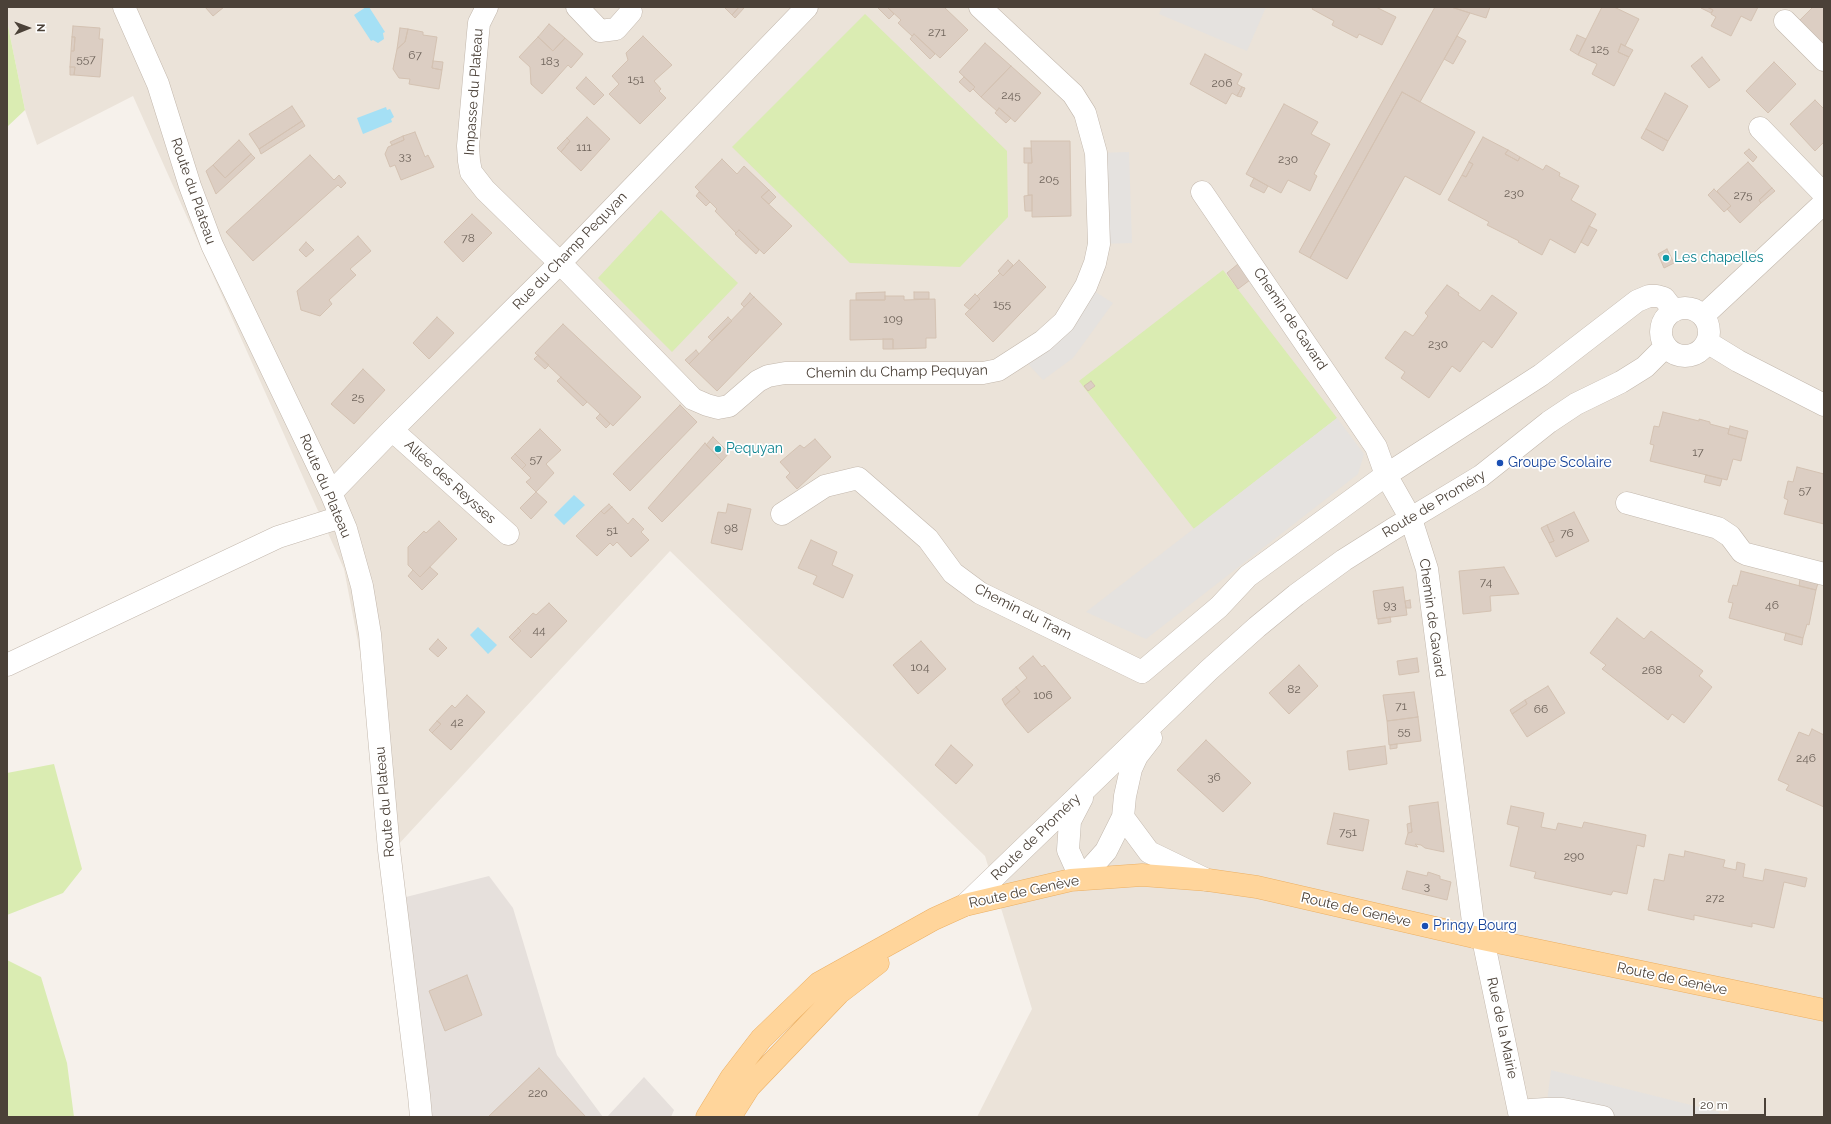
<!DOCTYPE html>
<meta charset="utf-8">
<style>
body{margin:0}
#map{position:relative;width:1831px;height:1124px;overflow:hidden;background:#f6f1eb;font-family:Raleway,sans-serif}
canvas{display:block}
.frame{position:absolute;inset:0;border:8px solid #4b4138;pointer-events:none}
.north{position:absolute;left:8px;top:8px;width:40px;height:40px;-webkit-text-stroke:3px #fff;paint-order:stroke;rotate:89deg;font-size:11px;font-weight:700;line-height:16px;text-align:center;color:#4b4138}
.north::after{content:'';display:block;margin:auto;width:14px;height:18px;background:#4b4138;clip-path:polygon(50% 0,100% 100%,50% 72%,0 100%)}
.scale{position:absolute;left:1693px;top:1098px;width:73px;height:18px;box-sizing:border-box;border:2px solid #4b4138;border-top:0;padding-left:5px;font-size:12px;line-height:14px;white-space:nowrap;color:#4b4138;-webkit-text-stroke:3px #fff;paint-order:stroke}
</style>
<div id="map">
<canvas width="1831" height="1124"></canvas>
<div class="frame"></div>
<div class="north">N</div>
<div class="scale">20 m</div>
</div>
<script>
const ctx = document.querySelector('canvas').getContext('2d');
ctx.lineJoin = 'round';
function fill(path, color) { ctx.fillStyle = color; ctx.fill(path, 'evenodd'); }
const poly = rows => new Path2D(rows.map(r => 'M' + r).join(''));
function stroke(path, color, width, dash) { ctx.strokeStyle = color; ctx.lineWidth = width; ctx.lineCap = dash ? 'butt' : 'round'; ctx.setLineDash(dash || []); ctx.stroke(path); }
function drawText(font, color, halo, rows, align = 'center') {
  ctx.font = font + ' Raleway,sans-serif'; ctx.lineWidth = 3.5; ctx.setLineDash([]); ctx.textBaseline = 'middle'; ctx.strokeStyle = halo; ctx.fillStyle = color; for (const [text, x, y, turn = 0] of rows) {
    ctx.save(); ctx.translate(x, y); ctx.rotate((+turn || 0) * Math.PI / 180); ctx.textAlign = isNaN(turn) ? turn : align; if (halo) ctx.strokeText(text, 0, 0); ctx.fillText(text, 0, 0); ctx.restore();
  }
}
const residential = poly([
 [7,7,1824,7,1824,1117,977,1117,1032,1009,985,856,670,551,397,846,344,569,133,96,37,145,25,110,7,21]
]);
const industrial = poly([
 [489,876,513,908,557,1055,603,1117,430,1117,406,897],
 [644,1077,674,1110,671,1117,607,1117]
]);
const green = poly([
 [865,14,1007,151,1008,217,960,267,850,263,732,147],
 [7,21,25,110,7,127],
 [661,210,738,283,672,352,598,278],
 [1223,270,1337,418,1194,529,1079,381],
 [54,764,82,869,63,893,7,915,7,773],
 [7,960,41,977,67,1063,74,1117,7,1117]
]);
const parking = poly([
 [1162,7,1266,7,1247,51,1159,14],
 [1129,152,1132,243,1099,244,1096,153],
 [1086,286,1113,303,1073,358,1043,380,1030,366,1023,355],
 [1337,418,1364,454,1358,474,1146,639,1086,612],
 [1551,1070,1719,1112,1718,1117,1545,1117]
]);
const water = poly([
 [366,7,369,7,385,32,383,33,384,39,378,43,373,40,371,41,354,15],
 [386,107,387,110,390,109,394,117,391,119,392,122,363,134,357,118],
 [574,495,585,505,564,525,554,515],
 [478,627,497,645,488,654,470,635]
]);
const building = poly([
 [205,7,224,7,213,16,205,7],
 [724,7,739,7,732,15,724,7],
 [739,7,744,8,735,18,732,15,739,7],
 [880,7,887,7,894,14,889,19,878,8,880,7],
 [887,7,944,7,968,30,940,58,914,34,912,36,898,23,901,20,887,7],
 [1313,7,1376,7,1396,17,1382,45,1359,34,1357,38,1332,25,1334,21,1312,9,1313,7],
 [1435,7,1451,7,1470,13,1420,102,1402,92,1310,258,1299,252,1435,7],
 [1451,7,1490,7,1486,18,1451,7],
 [1602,7,1614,7,1639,19,1625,46,1621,44,1618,52,1629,57,1614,86,1592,74,1597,64,1578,55,1602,7],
 [1702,7,1707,7,1713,10,1711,13,1701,8,1702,7],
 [1707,7,1758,7,1751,21,1741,16,1731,36,1711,26,1716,17,1711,14,1713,10,1707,7],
 [1813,7,1824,7,1824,43,1820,46,1798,22,1813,7],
 [549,24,565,38,553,51,538,37,549,24],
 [73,26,100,28,99,39,103,39,100,77,74,75,75,67,70,67,71,51,74,51,75,37,72,37,73,26],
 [400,28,408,29,405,42,397,49,400,28],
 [408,29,423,32,423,35,437,37,432,68,442,70,439,89,409,84,410,79,399,78,393,69,397,49,405,42,408,29],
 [914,34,935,54,930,59,910,39,914,34],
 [1577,35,1586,39,1578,55,1570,50,1577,35],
 [643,36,672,65,654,81,661,89,659,91,666,98,640,124,609,94,619,84,612,76,628,60,626,53,643,36],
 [1457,36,1466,41,1453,64,1444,59,1457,36],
 [72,37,75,37,74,51,71,51,72,37],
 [538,37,553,51,565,38,583,54,571,68,568,65,542,94,531,84,530,67,519,57,538,37],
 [985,43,1011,66,981,97,973,89,975,87,959,72,985,43],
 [1621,44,1633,50,1629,57,1618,52,1621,44],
 [1205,54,1242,74,1237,84,1242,87,1237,96,1232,93,1226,104,1190,84,1205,54],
 [1702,57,1720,80,1709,88,1691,66,1702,57],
 [433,61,443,62,442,70,432,68,433,61],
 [1774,62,1796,84,1768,113,1746,91,1774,62],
 [1011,66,1041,93,1015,122,999,108,997,111,981,97,1011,66],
 [70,67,75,67,74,75,70,75,70,67],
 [586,77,604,95,594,105,576,88,586,77],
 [964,77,975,87,970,92,959,82,964,77],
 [1242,87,1245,88,1241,97,1237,96,1242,87],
 [1402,92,1475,132,1440,195,1405,176,1347,279,1310,258,1402,92],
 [1665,93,1688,106,1668,141,1646,129,1665,93],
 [1815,100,1824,109,1824,142,1815,151,1790,124,1815,100],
 [1284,104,1318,122,1311,134,1330,144,1314,174,1317,176,1310,191,1288,180,1281,193,1246,174,1284,104],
 [292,106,302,121,259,149,249,134,292,106],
 [999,108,1011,118,1006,123,995,113,999,108],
 [587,117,610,139,581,171,561,152,570,141,567,138,587,117],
 [302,121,305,126,261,154,259,149,302,121],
 [1646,129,1668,141,1663,151,1641,138,1646,129],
 [415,132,425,157,428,155,434,167,401,180,395,165,390,167,385,154,388,147,404,140,403,136,415,132],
 [403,136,404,140,392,145,390,142,403,136],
 [1483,137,1508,150,1505,154,1518,161,1520,157,1543,170,1546,165,1560,173,1559,176,1579,186,1571,200,1596,214,1575,253,1550,239,1542,255,1518,242,1519,241,1487,225,1489,222,1448,200,1462,175,1466,177,1473,164,1469,162,1483,137],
 [567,138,570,141,561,152,557,148,567,138],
 [239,140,251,154,225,178,213,165,239,140],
 [1031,141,1070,141,1071,216,1032,217,1032,195,1028,195,1028,163,1032,163,1031,141],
 [1024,148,1031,148,1032,163,1024,163,1024,148],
 [1749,149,1757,157,1753,162,1744,153,1749,149],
 [1508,150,1520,157,1518,161,1505,154,1508,150],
 [251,154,255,158,216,194,206,171,213,165,225,178,251,154],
 [310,155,334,180,339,175,346,183,341,188,338,185,253,261,226,232,310,155],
 [722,159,737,174,744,166,769,190,761,197,792,226,764,254,739,230,736,233,715,211,717,209,695,187,722,159],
 [1469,162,1473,164,1466,177,1462,175,1469,162],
 [1748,162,1772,188,1759,200,1761,203,1740,223,1727,209,1731,206,1717,191,1748,162],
 [1254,178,1268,186,1264,193,1250,186,1254,178],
 [1772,188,1775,191,1761,203,1759,200,1772,188],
 [1714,189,1731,206,1724,212,1708,195,1714,189],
 [769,190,776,197,769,204,761,197,769,190],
 [699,192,710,202,706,206,696,196,699,192],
 [1032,195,1032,211,1025,211,1024,196,1032,195],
 [472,214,492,233,463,262,444,242,472,214],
 [1589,226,1597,230,1588,246,1581,242,1589,226],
 [739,230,759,250,756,254,735,234,739,230],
 [358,236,371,251,350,269,356,275,329,300,332,304,320,316,301,310,297,291,358,236],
 [306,242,314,250,306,257,299,250,306,242],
 [1667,249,1674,263,1664,268,1658,254,1667,249],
 [1008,260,1013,265,1003,276,998,271,1008,260],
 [1019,260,1046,287,993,342,965,314,980,299,977,296,1000,273,1003,276,1019,260],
 [1238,264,1250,280,1238,289,1227,273,1238,264],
 [1447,285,1459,293,1458,295,1480,311,1492,295,1517,313,1492,348,1483,341,1460,372,1452,366,1429,398,1401,378,1405,372,1385,358,1405,331,1413,336,1428,316,1425,313,1447,285],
 [885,292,885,300,856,300,856,293,885,292],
 [914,292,929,292,929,299,914,299,914,292],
 [750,293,754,297,744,307,741,304,750,293],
 [975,294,980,299,970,310,964,305,975,294],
 [885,296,904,296,904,300,935,299,936,338,926,338,926,348,893,349,893,339,850,340,850,300,885,300,885,296],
 [754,297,782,324,717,391,689,364,754,297],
 [437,317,454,333,429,359,413,343,437,317],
 [728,317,732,321,712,341,708,337,728,317],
 [563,324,641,397,613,426,535,353,563,324],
 [883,339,893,339,893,349,883,349,883,339],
 [696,350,699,354,689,364,685,360,696,350],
 [538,355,549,365,545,369,534,359,538,355],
 [363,369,385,390,354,424,331,404,363,369],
 [561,377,587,402,583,406,557,381,561,377],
 [1091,381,1095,386,1088,391,1084,386,1091,381],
 [680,405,697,422,630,491,613,474,680,405],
 [1663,412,1699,421,1699,419,1710,422,1710,424,1729,429,1728,434,1746,439,1741,461,1733,459,1727,480,1650,461,1654,445,1650,444,1654,426,1659,427,1663,412],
 [600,414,610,424,606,428,596,418,600,414],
 [1730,426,1748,431,1746,439,1728,434,1730,426],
 [540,429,561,450,546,464,554,473,536,492,526,482,531,478,522,469,526,465,515,454,540,429],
 [713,437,729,453,722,461,706,445,713,437],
 [815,439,831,457,797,489,786,477,790,473,780,462,800,445,804,448,815,439],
 [705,443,722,461,662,522,648,508,705,443],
 [515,454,526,465,522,469,511,458,515,454],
 [1797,467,1824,474,1824,524,1784,514,1788,500,1784,498,1788,481,1793,482,1797,467],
 [1706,475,1722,479,1720,486,1704,482,1706,475],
 [536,492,547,502,531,519,520,508,536,492],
 [609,504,612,507,604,514,601,511,609,504],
 [728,504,751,509,742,550,711,543,718,512,726,513,728,504],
 [612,507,628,524,633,518,644,529,641,532,649,540,631,557,617,542,613,546,610,543,597,556,576,536,601,511,604,514,612,507],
 [1574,512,1589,541,1556,557,1549,543,1554,541,1547,525,1574,512],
 [439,521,457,539,420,577,408,565,408,547,424,531,426,533,439,521],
 [1547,525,1554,541,1549,543,1541,528,1547,525],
 [811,540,837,552,832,565,853,575,843,598,813,584,817,576,798,568,811,540],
 [430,567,438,574,422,590,408,576,413,570,420,577,430,567],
 [1504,567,1519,594,1490,596,1491,611,1463,614,1459,571,1504,567],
 [1741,571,1816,590,1809,625,1807,624,1803,638,1729,618,1733,603,1728,602,1733,585,1737,586,1741,571],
 [1800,579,1818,583,1816,590,1799,586,1800,579],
 [1403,587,1407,615,1377,619,1373,591,1403,587],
 [1410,600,1411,608,1406,608,1405,601,1410,600],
 [549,603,567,621,531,658,512,640,521,631,518,628,533,613,536,615,549,603],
 [1390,617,1391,622,1378,624,1378,619,1390,617],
 [1617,618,1644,639,1651,631,1703,671,1699,676,1712,687,1684,723,1672,714,1668,720,1602,669,1606,665,1590,653,1617,618],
 [518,628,521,631,512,640,509,637,518,628],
 [1786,633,1803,638,1802,645,1784,640,1786,633],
 [438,639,447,648,438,657,429,649,438,639],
 [921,641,946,669,918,694,893,665,921,641],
 [1033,656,1042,667,1044,665,1071,698,1028,733,1005,705,1020,692,1016,687,1027,678,1019,668,1033,656],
 [1417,658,1419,672,1399,675,1397,661,1417,658],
 [1299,665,1318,686,1289,714,1269,693,1299,665],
 [1548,686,1565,713,1527,737,1512,714,1527,704,1525,700,1548,686],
 [1016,687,1020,692,1005,705,1002,699,1016,687],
 [1414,692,1418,717,1387,721,1383,695,1414,692],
 [467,695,485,712,451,750,432,733,441,724,437,721,452,705,455,708,467,695],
 [1525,700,1527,704,1512,714,1510,710,1525,700],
 [1418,717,1421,741,1389,745,1387,721,1418,717],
 [437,721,441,724,432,733,429,730,437,721],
 [1812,729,1824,735,1824,807,1786,790,1789,785,1778,780,1799,732,1809,736,1812,729],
 [1206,740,1251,783,1223,812,1177,770,1206,740],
 [1397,744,1397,748,1390,749,1390,745,1397,744],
 [951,745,973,765,956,784,935,765,951,745],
 [1385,746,1387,764,1349,770,1347,751,1385,746],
 [1438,802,1444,852,1425,848,1421,845,1415,844,1418,847,1405,844,1408,833,1412,832,1409,806,1438,802],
 [1511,806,1544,813,1541,827,1556,830,1558,823,1582,828,1584,822,1646,835,1644,847,1637,845,1627,894,1613,891,1611,895,1534,878,1536,872,1510,866,1519,827,1507,824,1511,806],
 [1334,813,1369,820,1363,851,1327,844,1334,813],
 [1411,823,1412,832,1408,833,1407,824,1411,823],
 [1685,851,1725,860,1723,867,1736,870,1737,862,1745,864,1743,877,1763,881,1765,869,1807,878,1805,887,1784,882,1774,928,1752,923,1752,927,1694,915,1694,920,1648,910,1654,879,1664,881,1669,854,1684,857,1685,851],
 [1407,871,1427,876,1428,872,1440,876,1440,879,1451,882,1447,900,1402,889,1407,871],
 [467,975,482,1015,445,1031,429,991,467,975],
 [539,1068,586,1117,488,1117,539,1068]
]);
const minor = poly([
 [124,7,158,84,190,186,212,245,331,493,346,529,362,586,370,634,389,850,419,1095,421,1117],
 [487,7,479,23,478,33,468,146,469,161,471,172,485,190,560,263,693,399,707,405,718,408,729,406,758,381,768,376,785,373,983,373,998,370,1043,341,1064,322,1086,286,1095,263,1099,244,1096,153,1085,113,1073,94,980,7],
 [577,7,600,31,616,29,631,12],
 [1785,21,1824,60],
 [1760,128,1824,194],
 [1202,192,1376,447,1386,475,1411,519,1427,569,1475,937],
 '1661 332a24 24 0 1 1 48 0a24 24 0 1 1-48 0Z',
 [1703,316,1824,203],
 [1707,342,1738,361,1824,405],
 [392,430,508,534],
 [331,493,392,430,560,263,807,7],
 [1627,503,1718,528,1730,536,1742,552,1746,554,1824,574],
 [782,514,825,486,858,478,928,539,953,573,980,593,1142,672,1219,607,1248,576,1386,475,1541,375,1637,301,1649,296,1657,296,1664,298,1674,311],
 [7,665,278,537,341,517],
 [1082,798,1070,821,1068,850,1081,879,1106,851,1123,817,1125,796,1131,769,1137,756,1151,738],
 [1123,817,1149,852,1207,880],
 [965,905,1209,670,1257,627,1296,595,1344,560,1393,529,1481,476,1549,422,1576,404,1621,382,1645,367,1665,347],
 [1483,939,1520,1117],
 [1520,1116,1530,1110,1546,1109,1563,1109,1603,1117]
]);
const major = poly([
 [707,1117,731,1078,761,1039,819,983,934,919,965,905,1071,880,1142,875,1208,880,1257,887,1483,939,1824,1010],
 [730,1117,749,1087,839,993,878,963]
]);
const markers = [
 [1666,258,4,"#0f9aa8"],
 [718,449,4,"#0f9aa8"],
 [1500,463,4,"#1a4fb4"],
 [1425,926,4,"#1a4fb4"]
];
const numberNames = [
 ["271",937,32],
 ["125",1600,49],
 ["67",415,55],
 ["557",86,59],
 ["183",550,61],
 ["151",636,79],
 ["206",1222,83],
 ["245",1011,95],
 ["111",584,147],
 ["33",405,156],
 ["230",1288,159],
 ["205",1049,179],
 ["230",1514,193],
 ["275",1743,195],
 ["78",468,238],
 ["155",1002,304],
 ["109",893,319],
 ["230",1438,344],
 ["25",358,397],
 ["17",1698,452],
 ["57",536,459],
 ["57",1805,490],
 ["98",731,528],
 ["51",612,530],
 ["76",1567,533],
 ["74",1486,582],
 ["93",1390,605],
 ["46",1772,605],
 ["44",539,630],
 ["104",920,667],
 ["268",1652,670],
 ["82",1294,689],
 ["106",1043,695],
 ["71",1401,706],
 ["66",1541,709],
 ["42",457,722],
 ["55",1404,731],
 ["246",1806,758],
 ["36",1214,777],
 ["751",1348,832],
 ["290",1574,856],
 ["3",1427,886],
 ["272",1715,898],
 ["220",538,1093]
];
const streetNames = [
 ["Impasse du Plateau",474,92,-86],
 ["Route du Plateau",193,191,71],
 ["Rue du Champ Pequyan",570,251,-46],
 ["Chemin de Gavard",1290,319,56],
 ["Chemin du Champ Pequyan",897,372,-1],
 ["Allée des Reysses",450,482,42],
 ["Route du Plateau",325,486,67],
 ["Route de Proméry",1434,504,-31],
 ["Chemin du Tram",1023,612,27],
 ["Chemin de Gavard",1432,618,82],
 ["Route du Plateau",385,802,-95],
 ["Route de Proméry",1036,837,-44],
 ["Route de Genève",1024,892,-12],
 ["Route de Genève",1356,910,13],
 ["Route de Genève",1672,979,12],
 ["Rue de la Mairie",1502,1028,78]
];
const cultureNames = [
 ["Les chapelles",1674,258],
 ["Pequyan",726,449]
];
const transitNames = [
 ["Groupe Scolaire",1508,463],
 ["Pringy Bourg",1433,926]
];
fill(residential, '#ebe3d9');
fill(industrial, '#e6e0dc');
fill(green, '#daecb2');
fill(parking, '#e5e2df');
fill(water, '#a5e0f5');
fill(building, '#dccec3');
stroke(building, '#d4c2b2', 1);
stroke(minor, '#c3b8ad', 23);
stroke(major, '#ecb064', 23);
stroke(minor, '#fff', 22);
stroke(major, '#ffd59b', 22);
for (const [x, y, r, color] of markers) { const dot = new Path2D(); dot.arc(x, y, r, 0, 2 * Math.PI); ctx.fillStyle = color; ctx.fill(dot); stroke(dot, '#fff', 1.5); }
drawText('12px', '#6f645b', null, numberNames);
drawText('14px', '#4b4138', '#fff', streetNames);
drawText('14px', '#0d838f', '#fff', cultureNames, 'left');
drawText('14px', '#164399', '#fff', transitNames, 'left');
</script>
